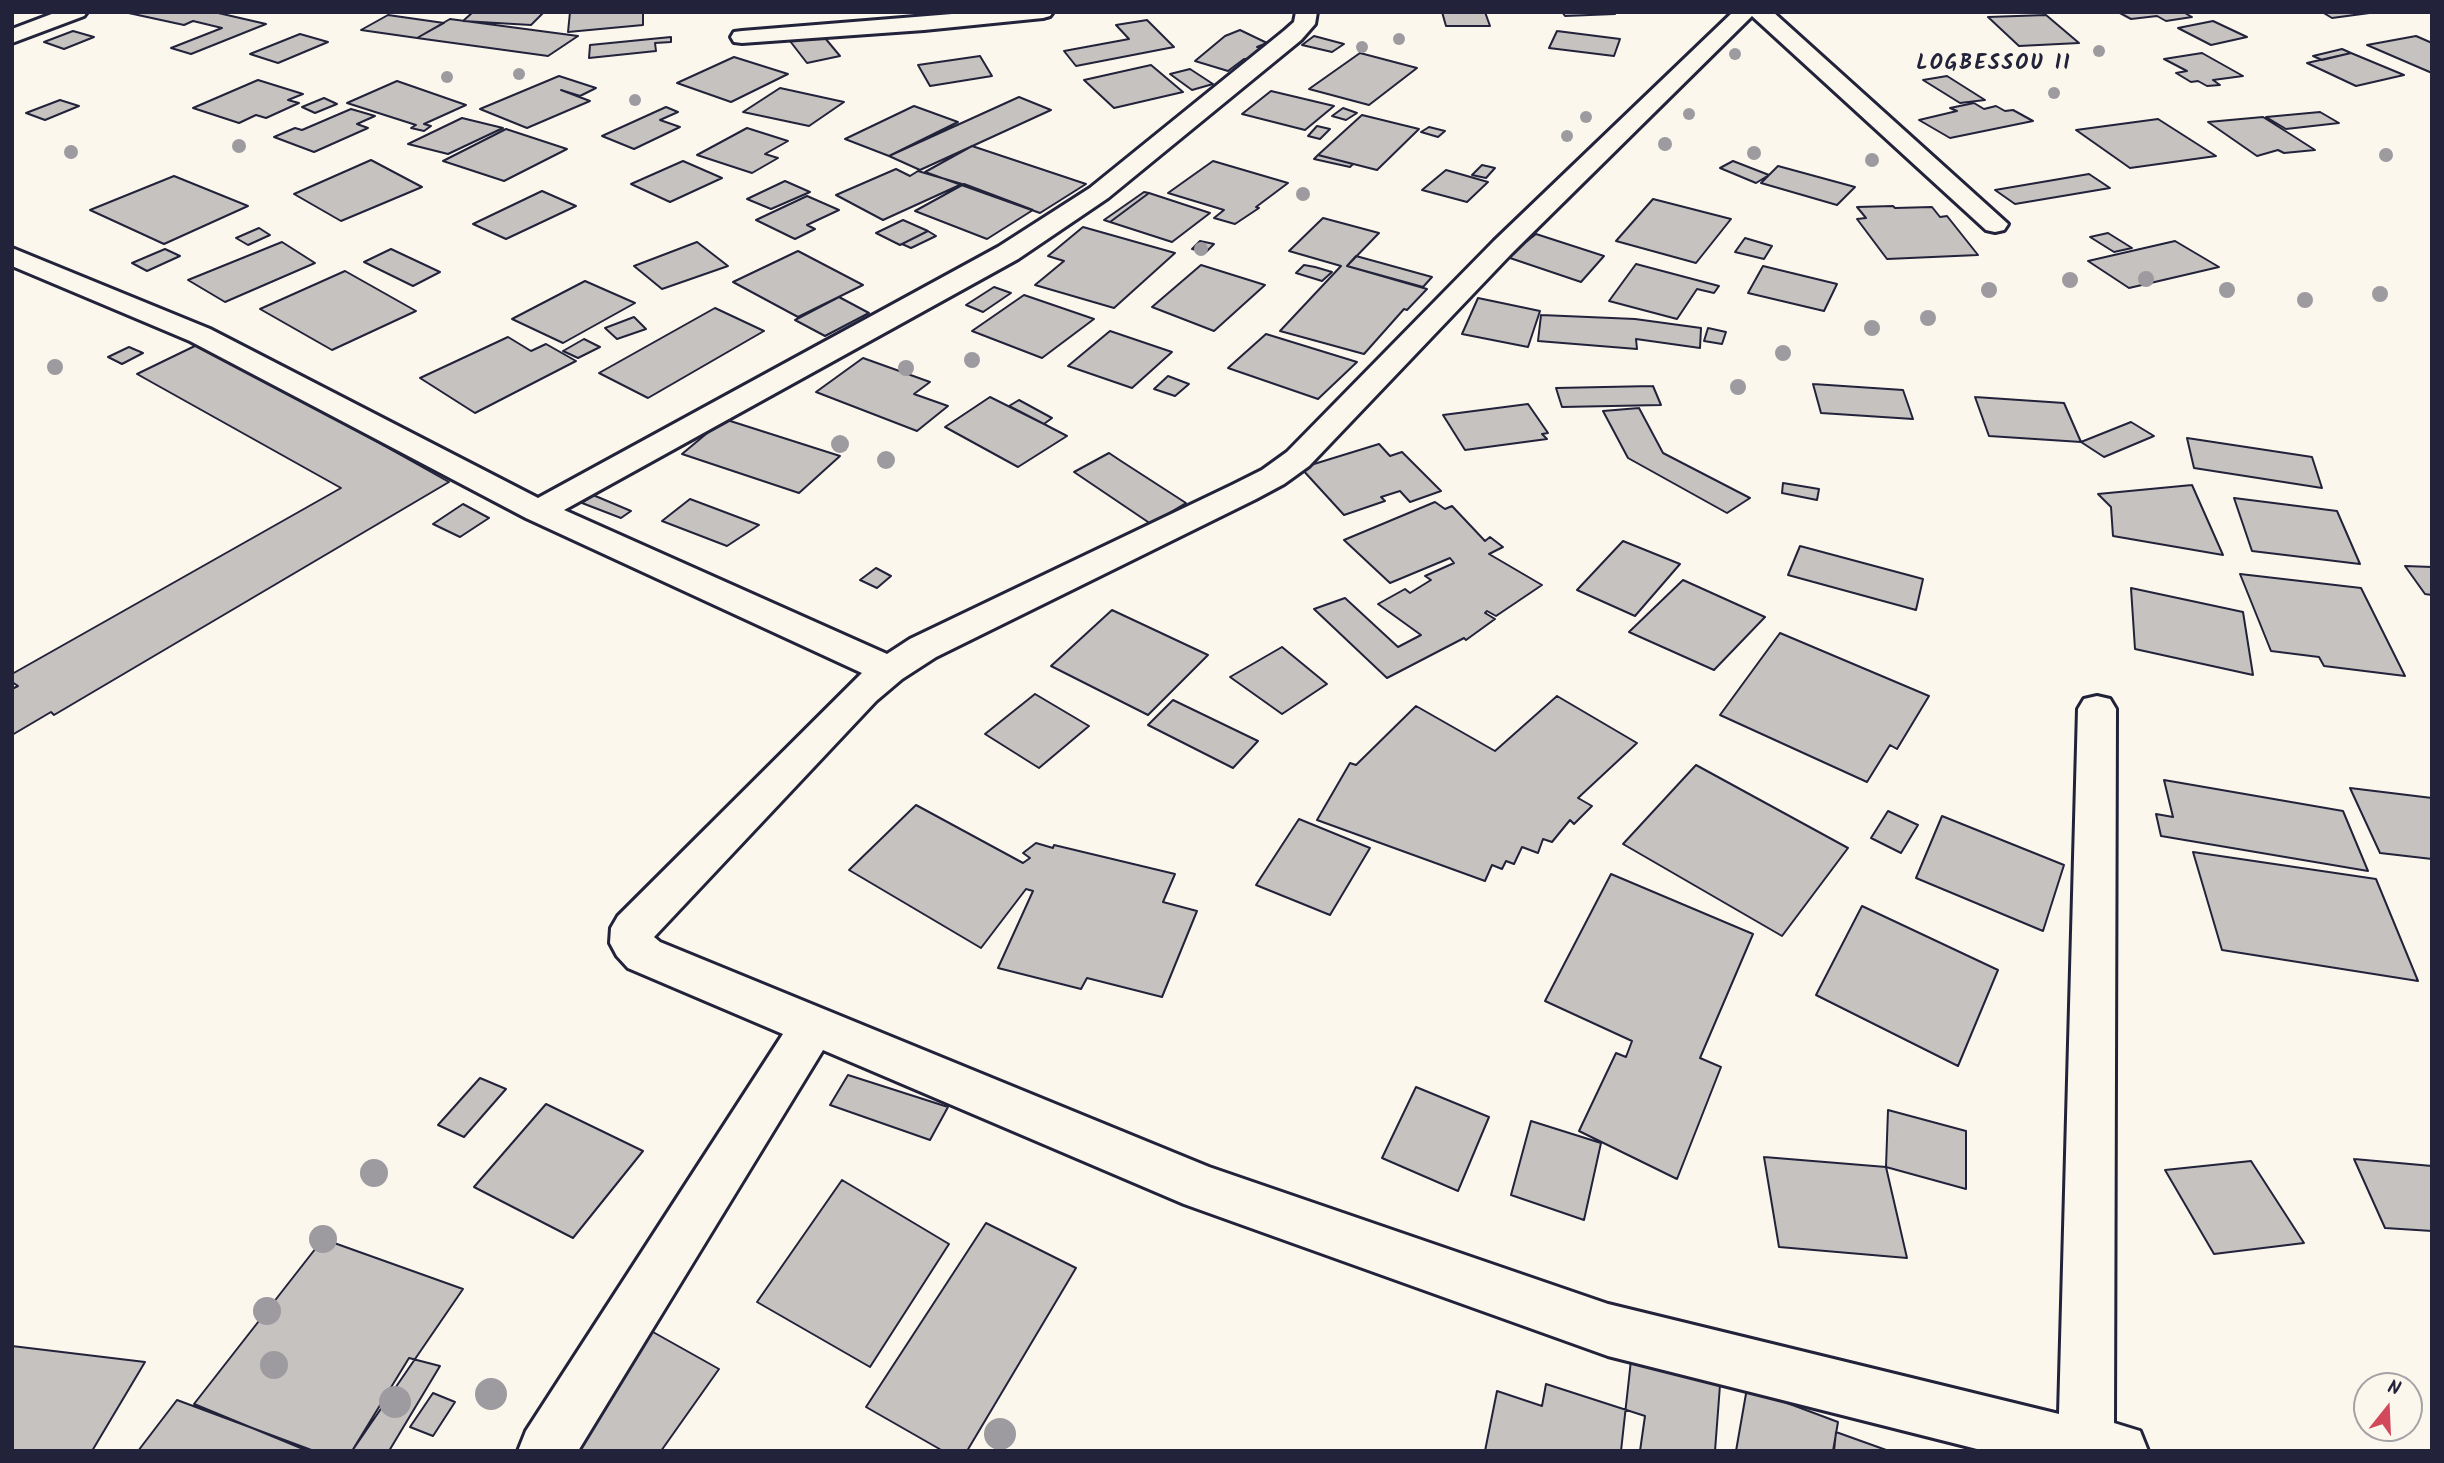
<!DOCTYPE html>
<style>
body{margin:0}
#map{position:relative;width:2444px;height:1463px;overflow:hidden;background:#fbf7ec;font-family:Kalam,sans-serif}
canvas{display:block}
.frame{position:absolute;inset:0;border:14px solid #22223b;pointer-events:none}
.north{position:absolute;left:2353px;top:1372px;width:70px;height:70px;box-sizing:border-box;background:#fbf7ec;border:2px solid #a4a2a5;border-radius:50%;rotate:18deg;font-size:19px;font-weight:700;line-height:28px;text-align:center;color:#22223b}
.north::after{content:'';display:block;margin:auto;width:24px;height:32px;background:#d1495b;clip-path:polygon(50% 0,100% 100%,50% 72%,0 100%)}
</style>
<div id="map">
<canvas width="2444" height="1463"></canvas>
<div class="frame"></div>
<div class="north">N</div>
</div>
<script>
const ctx = document.querySelector('canvas').getContext('2d');
ctx.lineJoin = 'round';
function fill(path, color) { ctx.fillStyle = color; ctx.fill(path, 'evenodd'); }
const poly = rows => new Path2D(rows.map(r => 'M' + r).join(''));
function stroke(path, color, width, dash) { ctx.strokeStyle = color; ctx.lineWidth = width; ctx.lineCap = dash ? 'butt' : 'round'; ctx.setLineDash(dash || []); ctx.stroke(path); }
function drawText(font, color, halo, rows, align = 'center') {
  ctx.font = font + ' Kalam,sans-serif'; ctx.lineWidth = 5; ctx.setLineDash([]); ctx.textBaseline = 'middle'; ctx.strokeStyle = halo; ctx.fillStyle = color; for (const [text, x, y, turn = 0] of rows) {
    ctx.save(); ctx.translate(x, y); ctx.rotate((+turn || 0) * Math.PI / 180); ctx.textAlign = isNaN(turn) ? turn : align; if (halo) ctx.strokeText(text, 0, 0); ctx.fillText(text, 0, 0); ctx.restore();
  }
}
const building = poly([
 [124,12,214,12,266,24,191,54,171,48,222,28,193,21,184,25,124,12],
 [473,12,544,12,531,25,463,21,473,12],
 [570,12,643,12,643,25,568,32,570,12],
 [1442,12,1485,12,1490,26,1446,26,1442,12],
 [1562,12,1614,12,1615,14,1565,16,1562,12],
 [2118,12,2183,12,2192,17,2166,21,2157,16,2131,19,2118,12],
 [2322,12,2377,12,2332,18,2322,12],
 [388,15,444,23,417,38,361,30,388,15],
 [2046,15,2079,43,2019,46,1988,17,2046,15],
 [450,19,578,36,548,56,417,38,450,19],
 [1147,20,1174,47,1076,66,1064,51,1129,39,1116,25,1147,20],
 [2213,21,2247,37,2211,45,2178,28,2213,21],
 [815,26,840,56,807,63,783,32,815,26],
 [1240,30,1267,43,1257,47,1262,48,1248,59,1244,59,1228,71,1195,61,1225,36,1240,30],
 [73,31,94,37,64,49,44,42,73,31],
 [1557,31,1620,39,1614,56,1549,48,1557,31],
 [300,34,328,42,278,63,250,54,300,34],
 [1314,36,1344,44,1332,52,1302,45,1314,36],
 [2416,36,2432,43,2432,73,2367,45,2416,36],
 [671,37,671,42,655,43,656,51,589,58,590,45,671,37],
 [2342,49,2351,53,2322,60,2313,56,2342,49],
 [1360,53,1417,68,1369,105,1309,89,1360,53],
 [2202,53,2243,76,2213,80,2220,85,2207,86,2198,81,2191,82,2176,73,2187,71,2164,59,2202,53],
 [2351,53,2404,75,2356,86,2307,63,2351,53],
 [980,56,992,76,930,86,918,65,980,56],
 [734,57,788,74,731,102,677,83,734,57],
 [1151,65,1183,92,1114,108,1084,80,1151,65],
 [1190,69,1213,84,1192,90,1170,74,1190,69],
 [559,76,596,88,580,96,561,90,590,101,527,128,480,109,559,76],
 [1947,76,1985,100,1960,103,1923,80,1947,76],
 [258,80,303,94,288,100,299,103,266,118,256,115,239,123,193,108,258,80],
 [397,81,466,105,424,124,431,126,424,131,411,128,416,125,347,103,397,81],
 [780,88,844,102,809,126,743,112,780,88],
 [1271,91,1334,106,1305,130,1242,114,1271,91],
 [1019,97,1051,110,920,170,889,156,1019,97],
 [324,98,337,104,315,113,302,107,324,98],
 [60,100,79,106,45,120,26,113,60,100],
 [1974,103,1984,109,1996,106,2005,111,2013,110,2033,121,1950,138,1919,120,1957,111,1950,108,1974,103],
 [914,106,958,122,889,156,845,139,914,106],
 [666,107,678,112,660,120,680,127,634,149,602,136,666,107],
 [1343,108,1357,113,1346,120,1332,116,1343,108],
 [351,109,375,116,357,124,368,128,314,152,274,137,295,128,302,130,351,109],
 [2320,112,2339,123,2286,129,2266,117,2320,112],
 [1362,115,1419,129,1377,170,1318,155,1362,115],
 [2263,117,2290,134,2315,150,2284,153,2278,150,2257,156,2208,122,2263,117],
 [462,118,503,128,448,154,408,144,462,118],
 [2158,119,2216,156,2130,168,2076,130,2158,119],
 [1317,126,1330,129,1320,139,1308,136,1317,126],
 [1429,127,1445,131,1438,137,1421,132,1429,127],
 [747,128,788,141,765,154,778,158,752,173,697,155,747,128],
 [506,129,567,149,504,181,443,161,506,129],
 [972,146,1086,184,1040,213,925,172,972,146],
 [1318,155,1353,164,1350,167,1314,159,1318,155],
 [371,160,422,187,341,221,294,194,371,160],
 [683,161,722,178,670,202,631,184,683,161],
 [1213,161,1288,183,1256,207,1259,208,1235,224,1214,218,1224,210,1168,193,1213,161],
 [1733,161,1769,175,1756,183,1720,168,1733,161],
 [1482,165,1495,168,1486,178,1472,175,1482,165],
 [1778,166,1855,187,1837,205,1761,183,1778,166],
 [896,169,910,176,918,171,962,184,883,220,836,195,896,169],
 [1446,170,1488,182,1467,202,1422,190,1446,170],
 [2089,174,2110,188,2015,204,1995,190,2089,174],
 [174,176,248,206,164,244,90,210,174,176],
 [785,181,810,192,771,209,747,199,785,181],
 [964,184,1033,210,987,239,915,211,964,184],
 [542,191,576,206,506,239,473,224,542,191],
 [1144,192,1149,193,1110,222,1104,220,1144,192],
 [1149,193,1210,213,1172,242,1110,222,1149,193],
 [807,196,839,210,807,225,815,229,795,239,756,220,807,196],
 [1653,199,1731,219,1696,263,1616,241,1653,199],
 [1893,206,1895,208,1932,207,1940,217,1947,216,1978,255,1887,259,1857,219,1866,218,1857,207,1893,206],
 [1323,218,1379,233,1347,266,1427,289,1407,310,1404,309,1364,354,1280,331,1341,266,1289,251,1323,218],
 [903,220,928,231,900,245,876,233,903,220],
 [1083,227,1175,253,1114,308,1035,285,1064,261,1048,256,1083,227],
 [259,228,270,235,248,245,236,238,259,228],
 [928,231,936,236,911,248,902,244,928,231],
 [2108,233,2132,248,2114,252,2090,237,2108,233],
 [1536,234,1604,256,1581,282,1507,257,1536,234],
 [1745,238,1772,246,1764,259,1735,252,1745,238],
 [1200,241,1214,244,1206,252,1192,249,1200,241],
 [2175,241,2219,267,2129,288,2088,261,2175,241],
 [282,242,315,263,225,302,188,280,282,242],
 [697,242,728,266,662,289,634,266,697,242],
 [165,249,180,256,147,271,132,263,165,249],
 [391,249,440,272,413,286,364,262,391,249],
 [798,251,863,285,798,317,733,282,798,251],
 [1356,256,1432,277,1423,287,1347,266,1356,256],
 [1636,264,1719,286,1714,293,1697,289,1677,319,1609,301,1636,264],
 [1201,265,1265,285,1214,331,1152,307,1201,265],
 [1304,265,1315,267,1332,272,1322,281,1296,273,1304,265],
 [1763,266,1837,284,1824,311,1748,293,1763,266],
 [345,271,416,311,332,350,260,309,345,271],
 [585,281,635,303,563,343,512,319,585,281],
 [994,287,1011,293,983,312,966,305,994,287],
 [1024,295,1094,319,1042,358,972,331,1024,295],
 [839,297,869,313,825,336,795,320,839,297],
 [1478,298,1540,311,1528,347,1462,334,1478,298],
 [715,308,764,331,648,398,599,373,715,308],
 [1541,315,1635,319,1701,328,1700,348,1636,339,1637,349,1538,341,1541,315],
 [634,317,646,329,617,339,605,328,634,317],
 [1708,328,1726,332,1722,344,1704,341,1708,328],
 [1110,331,1172,352,1132,388,1068,366,1110,331],
 [1266,334,1357,362,1318,399,1228,368,1266,334],
 [508,337,531,351,546,344,576,361,475,413,420,378,508,337],
 [584,339,600,347,578,358,563,351,584,339],
 [201,343,449,482,54,715,51,712,12,735,12,689,18,686,12,682,12,674,341,488,137,374,201,343],
 [129,347,143,353,122,364,108,357,129,347],
 [863,358,930,382,914,394,948,406,917,431,816,392,863,358],
 [1168,376,1189,384,1175,396,1154,389,1168,376],
 [1813,384,1903,390,1913,419,1821,413,1813,384],
 [1653,386,1661,405,1562,407,1556,388,1653,386],
 [990,397,1044,424,1067,436,1018,467,945,427,990,397],
 [1975,397,2064,403,2081,442,1989,436,1975,397],
 [1019,400,1052,418,1044,424,1009,406,1019,400],
 [1528,404,1548,433,1542,434,1547,439,1465,450,1443,415,1528,404],
 [1639,408,1663,453,1750,498,1727,513,1628,458,1603,411,1639,408],
 [724,419,840,456,799,493,682,454,724,419],
 [2131,422,2154,436,2104,457,2081,442,2131,422],
 [2187,438,2312,457,2322,488,2194,468,2187,438],
 [1379,444,1390,456,1402,452,1441,491,1410,502,1400,491,1381,497,1385,501,1344,515,1301,468,1379,444],
 [1109,453,1121,461,1186,503,1151,524,1074,472,1109,453],
 [1783,483,1819,489,1817,500,1782,493,1783,483],
 [2192,485,2223,555,2113,536,2111,507,2098,494,2192,485],
 [593,495,631,511,621,518,582,503,593,495],
 [2234,498,2337,511,2360,564,2252,551,2234,498],
 [690,499,759,525,727,546,662,521,690,499],
 [1435,502,1445,509,1452,506,1485,541,1490,537,1503,547,1489,554,1542,585,1496,616,1487,611,1485,613,1495,619,1466,640,1464,638,1387,678,1314,609,1345,598,1398,647,1421,635,1378,604,1405,589,1410,593,1431,580,1425,576,1454,563,1450,558,1390,583,1344,540,1435,502],
 [463,504,489,518,460,537,433,524,463,504],
 [1623,541,1680,564,1635,616,1577,590,1623,541],
 [1800,546,1923,579,1916,610,1788,575,1800,546],
 [2405,566,2432,567,2432,595,2425,594,2405,566],
 [876,568,891,576,877,588,860,580,876,568],
 [2240,574,2361,588,2405,676,2324,666,2319,657,2271,651,2240,574],
 [1683,580,1765,617,1714,670,1629,632,1683,580],
 [2131,588,2243,612,2253,675,2135,649,2131,588],
 [1112,610,1208,655,1148,715,1051,666,1112,610],
 [1780,633,1929,696,1897,749,1890,745,1867,782,1720,715,1780,633],
 [1282,647,1327,684,1282,714,1230,677,1282,647],
 [1035,694,1089,726,1039,768,985,734,1035,694],
 [1557,696,1637,743,1578,798,1592,806,1574,824,1570,820,1552,842,1543,839,1538,853,1522,847,1514,864,1506,861,1502,869,1492,865,1485,881,1317,820,1350,763,1356,765,1416,706,1495,751,1557,696],
 [1173,700,1258,741,1233,768,1148,725,1173,700],
 [1696,765,1848,848,1782,936,1623,844,1696,765],
 [2164,780,2343,811,2368,871,2161,836,2156,814,2173,817,2164,780],
 [2350,788,2432,798,2432,859,2380,853,2350,788],
 [916,805,1023,863,1030,858,1023,853,1036,843,1053,848,1054,845,1175,874,1163,902,1197,911,1162,997,1087,978,1081,989,998,968,1033,891,1026,889,981,948,849,870,916,805],
 [1888,811,1918,825,1901,853,1871,838,1888,811],
 [1942,816,2064,865,2043,931,1916,878,1942,816],
 [1299,819,1370,848,1330,915,1256,885,1299,819],
 [2193,852,2376,879,2418,981,2222,950,2193,852],
 [1611,874,1753,934,1700,1058,1721,1067,1677,1179,1579,1131,1616,1053,1626,1057,1632,1041,1545,1001,1611,874],
 [1862,906,1998,970,1958,1066,1816,995,1862,906],
 [848,1075,948,1107,930,1140,830,1105,848,1075],
 [480,1078,506,1089,464,1137,438,1125,480,1078],
 [1416,1087,1489,1117,1458,1191,1382,1158,1416,1087],
 [546,1104,643,1151,573,1238,474,1187,546,1104],
 [1888,1110,1966,1131,1966,1189,1886,1167,1888,1110],
 [1531,1121,1601,1143,1584,1220,1511,1195,1531,1121],
 [1764,1157,1886,1167,1907,1258,1779,1247,1764,1157],
 [2354,1159,2432,1166,2432,1231,2385,1228,2354,1159],
 [2251,1161,2304,1243,2214,1254,2165,1170,2251,1161],
 [842,1180,949,1244,870,1367,757,1302,842,1180],
 [986,1223,1076,1268,967,1451,943,1451,866,1407,986,1223],
 [323,1239,463,1289,352,1451,308,1451,194,1404,323,1239],
 [628,1318,719,1369,661,1451,550,1451,628,1318],
 [12,1346,145,1362,92,1451,12,1451,12,1346],
 [409,1358,440,1366,389,1451,352,1451,409,1358],
 [1631,1360,1720,1385,1715,1451,1621,1451,1631,1360],
 [1546,1384,1645,1416,1640,1451,1485,1451,1497,1391,1542,1406,1546,1384],
 [1747,1388,1838,1422,1833,1451,1736,1451,1747,1388],
 [433,1393,455,1402,433,1436,410,1427,433,1393],
 [177,1400,314,1451,138,1451,177,1400],
 [1836,1432,1889,1451,1834,1451,1836,1432]
]);
const minor = poly([
 [977,12,1053,12,1050,16,1043,18,924,30,742,43,734,42,731,37,734,32,742,31,977,12],
 [1296,12,1317,12,1315,24,1301,40,1108,198,1018,259,564,510,887,654,910,639,1232,485,1262,470,1287,452,1494,241,1733,12,1773,12,2008,224,2004,230,1995,232,1986,230,1752,16,1512,253,1309,466,1284,484,1256,499,936,657,902,679,876,701,654,937,660,942,1209,1167,1608,1304,2059,1414,2078,709,2084,699,2097,696,2110,699,2116,709,2114,1423,2140,1431,2148,1451,1985,1451,1608,1356,1184,1204,823,1050,578,1451,518,1451,526,1431,783,1034,628,968,617,956,610,943,611,928,618,916,862,673,526,518,190,341,12,266,12,248,210,329,538,498,998,247,1090,188,1285,30,1294,22,1296,12]
]);
const primary = poly([
 [57,12,87,12,84,16,12,43,12,29,57,12]
]);
const trees = [
 [1399,39,6],
 [1362,47,6],
 [2099,51,6],
 [1735,54,6],
 [519,74,6],
 [447,77,6],
 [2054,93,6],
 [635,100,6],
 [1689,114,6],
 [1586,117,6],
 [1567,136,6],
 [1665,144,7],
 [239,146,7],
 [71,152,7],
 [1754,153,7],
 [2386,155,7],
 [1872,160,7],
 [1303,194,7],
 [1201,249,7],
 [2146,279,8],
 [2070,280,8],
 [1989,290,8],
 [2227,290,8],
 [2380,294,8],
 [2305,300,8],
 [1928,318,8],
 [1872,328,8],
 [1783,353,8],
 [972,360,8],
 [55,367,8],
 [906,368,8],
 [1738,387,8],
 [840,444,9],
 [886,460,9],
 [374,1173,14],
 [323,1239,14],
 [267,1311,14],
 [274,1365,14],
 [491,1394,16],
 [395,1402,16],
 [1000,1434,16]
];
const farDistrictnames = [
 ["LOGBESSOU II",1994,65]
];
fill(building, '#c6c2c0');
stroke(building, '#22223b', 2);
stroke(minor, '#22223b', 6);
stroke(primary, '#22223b', 6);
fill(minor, '#fbf7ec');
fill(primary, '#fbf7ec');
ctx.fillStyle = '#9d9ba0';
for (const [x, y, r] of trees) { ctx.beginPath(); ctx.arc(x, y, r, 0, 2 * Math.PI); ctx.fill(); }
ctx.letterSpacing = '2px';
drawText('bold 21px', '#22223b', '#fbf7ec', farDistrictnames);
ctx.letterSpacing = '0px';
</script>
